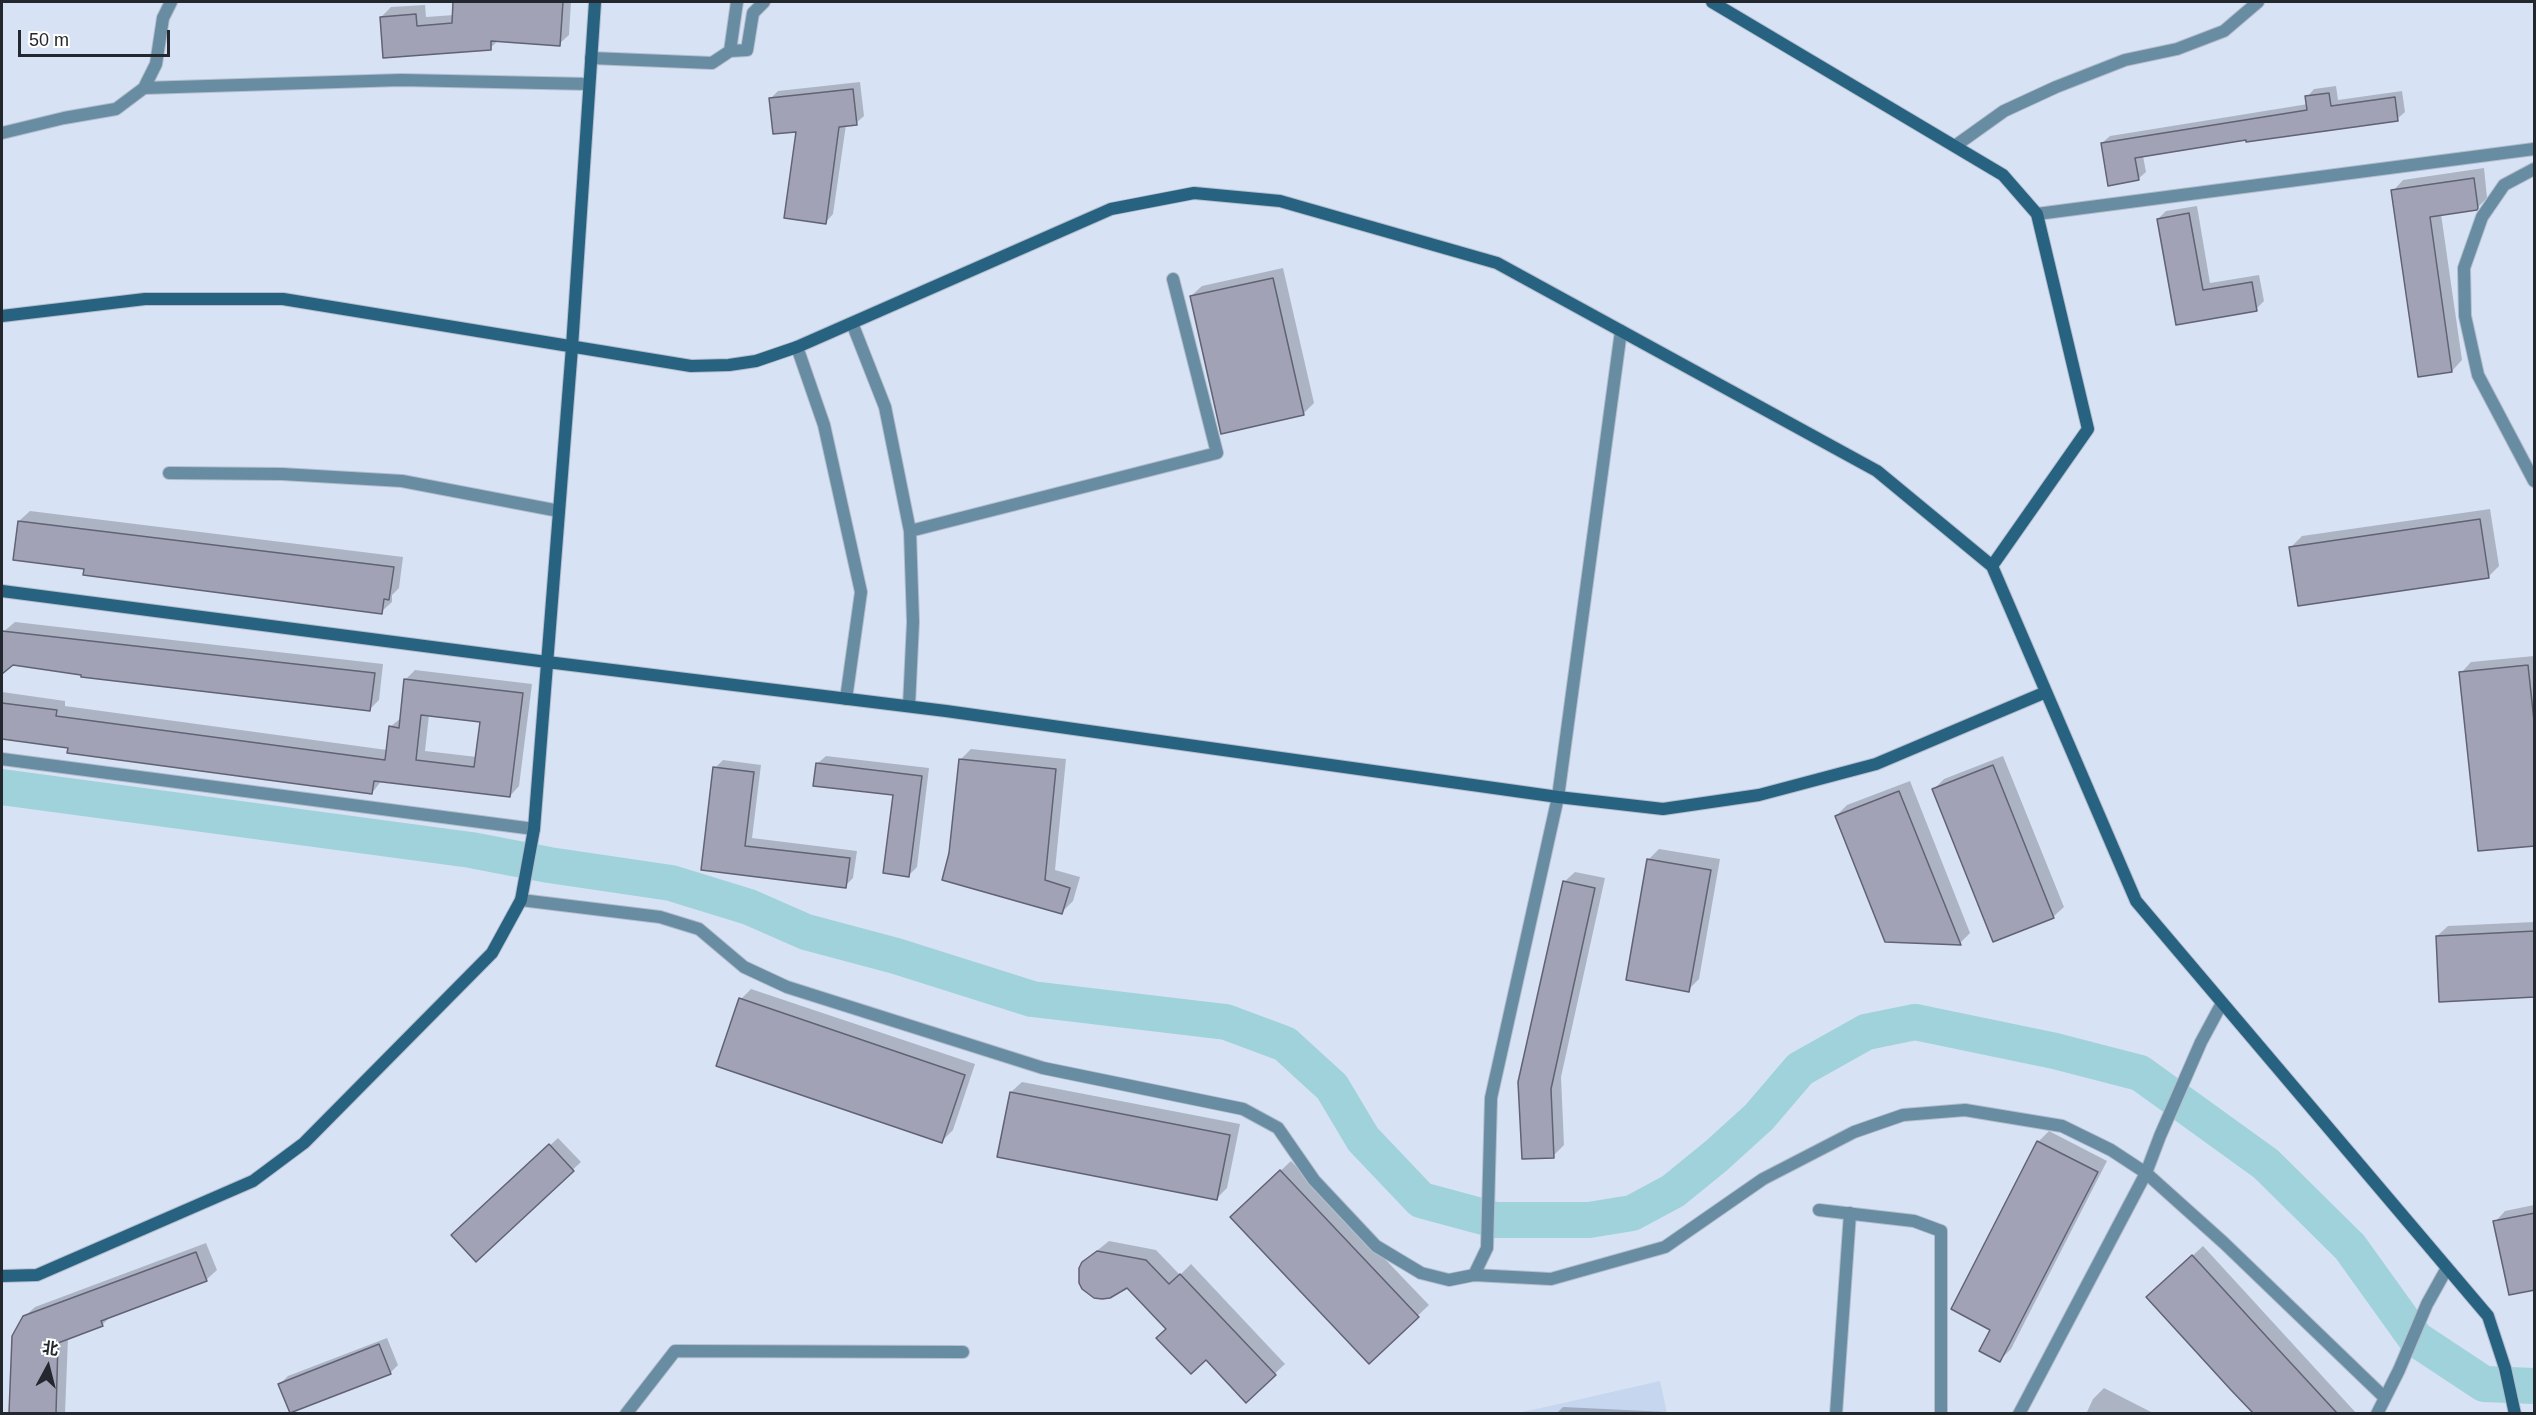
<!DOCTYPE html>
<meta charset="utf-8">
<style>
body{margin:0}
#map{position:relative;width:2536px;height:1415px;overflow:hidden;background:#d7e2f4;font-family:Helvetica,"Noto Sans SC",sans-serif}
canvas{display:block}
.frame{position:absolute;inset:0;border:3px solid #23282e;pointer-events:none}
.north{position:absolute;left:18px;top:1337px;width:60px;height:60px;-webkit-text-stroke:4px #fff;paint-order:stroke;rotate:7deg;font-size:16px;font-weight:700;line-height:24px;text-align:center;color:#23282e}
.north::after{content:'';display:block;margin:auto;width:21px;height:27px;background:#23282e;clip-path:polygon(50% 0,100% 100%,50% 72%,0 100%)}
.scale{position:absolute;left:18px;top:30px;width:152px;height:27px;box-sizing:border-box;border:3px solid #23282e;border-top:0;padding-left:8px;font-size:18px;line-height:21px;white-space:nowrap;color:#23282e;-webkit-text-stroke:4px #fff;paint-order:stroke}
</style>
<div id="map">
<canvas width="2536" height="1415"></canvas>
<div class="frame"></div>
<div class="north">北</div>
<div class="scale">50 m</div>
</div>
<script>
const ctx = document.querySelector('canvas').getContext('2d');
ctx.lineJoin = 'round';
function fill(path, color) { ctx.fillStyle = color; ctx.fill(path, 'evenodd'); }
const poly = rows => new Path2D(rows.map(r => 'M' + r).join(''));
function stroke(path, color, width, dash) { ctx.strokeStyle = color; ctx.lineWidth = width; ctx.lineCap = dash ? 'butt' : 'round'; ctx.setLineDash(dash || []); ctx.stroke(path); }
const built = poly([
 [1660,1381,1667,1413,1518,1413,1568,1402]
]);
const shadow = poly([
 [455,2,571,2,569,35,559,44,499,40,490,48,381,17,391,7,425,5,426,17,454,15],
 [860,82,864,116,856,123,846,125,833,214,826,222,798,130,770,99,778,91],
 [2336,86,2338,100,2402,91,2405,112,2397,119,2247,138,2143,156,2146,172,2138,179,2102,143,2110,136,2308,104,2307,97,2314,89],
 [2484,168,2487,198,2476,209,2441,214,2462,360,2452,371,2393,191,2403,180],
 [2197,206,2210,283,2259,275,2264,301,2256,309,2177,323,2158,219,2166,211],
 [1283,268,1314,403,1303,414,1191,296,1202,286],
 [2490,509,2499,566,2488,577,2291,547,2302,536],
 [30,511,403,557,399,588,392,595,392,602,381,612,86,567,19,521],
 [15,622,383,664,379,700,369,710,13,664,2,672,2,633],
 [2534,656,2534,844,2461,673,2471,662],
 [415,670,532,684,519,786,510,796,382,780,372,793,2,738,2,692,65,701,65,706,387,750,390,727,401,718,406,679],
 [429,715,482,721,477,757,425,751],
 [971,749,1066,759,1055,870,1080,877,1073,901,1062,912,951,854,960,760],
 [826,756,929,768,917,867,909,875,895,794,818,763],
 [2003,756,2064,907,2053,917,1934,789,1944,779],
 [723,760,761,765,752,838,857,851,853,878,845,886,702,869,715,768],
 [1910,781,1970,933,1960,943,1836,816,1847,805],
 [1659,849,1720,859,1699,979,1688,990,1649,859],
 [1575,872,1605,878,1561,1077,1564,1145,1553,1156,1523,1158,1564,882],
 [2534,922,2534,996,2437,936,2448,926],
 [751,989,975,1064,953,1130,942,1141,741,999],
 [1022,1082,1240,1124,1227,1188,1216,1199,1011,1092],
 [2049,1131,2107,1161,2011,1349,2000,1360,1992,1329,2038,1142],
 [558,1138,581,1162,476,1260,461,1228],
 [1291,1161,1429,1305,1369,1362,1243,1206],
 [2534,1205,2534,1288,2495,1222,2505,1211],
 [1109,1241,1156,1250,1180,1275,1191,1264,1285,1364,1246,1401,1206,1358,1168,1329,1127,1286,1083,1262],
 [206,1243,217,1270,206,1280,111,1316,102,1325,68,1338,65,1414,11,1414,13,1337,24,1317,35,1307],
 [2203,1246,2357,1414,2255,1414,2148,1297],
 [387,1338,398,1365,390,1373,280,1384,288,1376],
 [2104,1388,2155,1414,2086,1414,2093,1399],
 [1563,1407,1667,1412,1667,1414,1556,1414]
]);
const river = poly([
 [2,787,471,850,549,865,671,883,749,907,806,932,896,956,1032,999,1226,1022,1285,1044,1332,1087,1363,1139,1421,1200,1495,1220,1589,1220,1632,1213,1673,1191,1716,1156,1759,1117,1800,1069,1866,1032,1915,1022,2055,1051,2140,1073,2266,1164,2350,1247,2416,1339,2484,1384,2534,1386]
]);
const building = poly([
 [453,2,563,2,560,46,491,41,491,50,383,58,380,17,416,14,417,26,452,23,453,2],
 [853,89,857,125,839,127,826,224,784,218,796,132,773,134,769,98,853,89],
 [2329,93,2331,106,2395,97,2398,121,2246,142,2246,140,2135,158,2139,180,2108,186,2101,143,2307,110,2305,96,2329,93],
 [2474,178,2478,208,2477,210,2430,217,2452,372,2418,377,2391,190,2474,178],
 [2189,213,2203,290,2252,282,2257,311,2176,325,2157,219,2189,213],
 [1273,278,1304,415,1221,434,1190,296,1273,278],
 [2480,519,2489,578,2298,606,2289,547,2480,519],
 [18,521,394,567,389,600,384,599,382,614,83,575,84,569,13,560,18,521],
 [2,631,375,673,370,711,81,677,81,675,13,665,2,674,2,631],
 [2528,665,2535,730,2535,846,2478,851,2459,672,2528,665],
 [404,679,523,693,510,797,374,781,372,794,67,753,68,748,2,739,2,703,57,710,56,716,385,760,389,726,399,728,404,679],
 [421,715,480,722,474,767,416,760,421,715],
 [959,759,1056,769,1045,880,1070,888,1062,914,942,880,949,853,959,759],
 [816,763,922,776,909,877,883,873,893,795,813,786,816,763],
 [1993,765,2054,918,1993,942,1932,789,1993,765],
 [713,767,754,772,745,846,850,858,846,888,701,870,713,767],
 [1899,791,1961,945,1885,942,1835,816,1899,791],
 [1647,859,1711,870,1689,992,1626,980,1647,859],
 [1563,881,1595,888,1551,1089,1554,1158,1522,1159,1518,1082,1563,881],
 [2535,931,2535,997,2439,1002,2436,936,2535,931],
 [739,998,965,1075,942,1143,716,1066,739,998],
 [1010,1092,1230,1135,1217,1200,997,1157,1010,1092],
 [2037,1141,2098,1172,2000,1362,1979,1351,1990,1330,1951,1309,2037,1141],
 [549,1144,574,1171,476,1262,451,1235,549,1144],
 [1280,1170,1419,1317,1369,1364,1230,1217,1280,1170],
 [2535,1213,2535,1290,2509,1295,2493,1221,2535,1213],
 [1097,1251,1146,1260,1169,1284,1180,1274,1276,1375,1246,1403,1206,1360,1191,1374,1156,1338,1166,1329,1127,1288,1110,1298,1102,1299,1094,1298,1082,1289,1079,1283,1079,1268,1082,1262,1097,1251],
 [196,1252,207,1281,101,1321,103,1326,58,1343,56,1413,9,1413,12,1336,23,1316,196,1252],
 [2192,1255,2277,1348,2337,1413,2253,1413,2231,1390,2146,1297,2192,1255],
 [379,1344,391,1374,290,1413,278,1384,379,1344]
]);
const street = poly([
 [730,51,747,50,753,13,764,2],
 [591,58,712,63,730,51,737,2],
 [144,88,401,80,589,84],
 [2,133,64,118,116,109,144,88,156,64,163,18,171,2],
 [1955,146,2004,111,2056,87,2125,60,2177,49,2224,31,2258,2],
 [2534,169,2504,185,2482,217,2464,268,2465,316,2478,375,2534,481],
 [2037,214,2534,149],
 [852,323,885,407,910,531,913,622,909,706],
 [797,347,824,425,861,592,846,699],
 [169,473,282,474,402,481,559,511],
 [910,531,1217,453,1173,279],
 [2,759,534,829],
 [521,900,660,917,699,929,744,967,787,987,1043,1068,1243,1109,1278,1128,1314,1180,1376,1246,1421,1273,1449,1280,1474,1275,1487,1248,1491,1098,1558,797,1621,331],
 [1819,1210,1914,1221,1941,1231,1941,1414],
 [1474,1275,1551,1279,1665,1247,1763,1179,1854,1132,1903,1115,1965,1110,2062,1126,2111,1150,2146,1173,2224,1243,2385,1398],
 [626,1414,675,1351,963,1352],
 [1836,1414,1850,1213],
 [2019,1414,2146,1173,2160,1136,2201,1042,2222,1003],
 [2377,1414,2399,1370,2427,1304,2447,1268]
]);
const secondary = poly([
 [1712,2,2003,175,2037,214,2088,429,1992,566],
 [2,316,145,299,283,299,691,366,729,365,756,361,797,347,1111,209,1194,193,1280,201,1497,263,1877,471,1992,566,2136,901,2488,1316,2505,1368,2515,1414],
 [2,591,547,662,946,711,1558,797,1663,809,1759,795,1876,764,2046,692],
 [2,1276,37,1275,253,1181,304,1143,492,953,521,900,534,829,572,347,595,2]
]);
fill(built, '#c6d6ee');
fill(shadow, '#0003');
stroke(river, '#9fd2db', 36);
fill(building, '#a1a2b5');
stroke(building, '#616273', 1.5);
stroke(street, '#b3bdcc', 14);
stroke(secondary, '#b3bdcc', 14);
stroke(street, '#688ca1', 12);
stroke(secondary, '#286281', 12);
</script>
